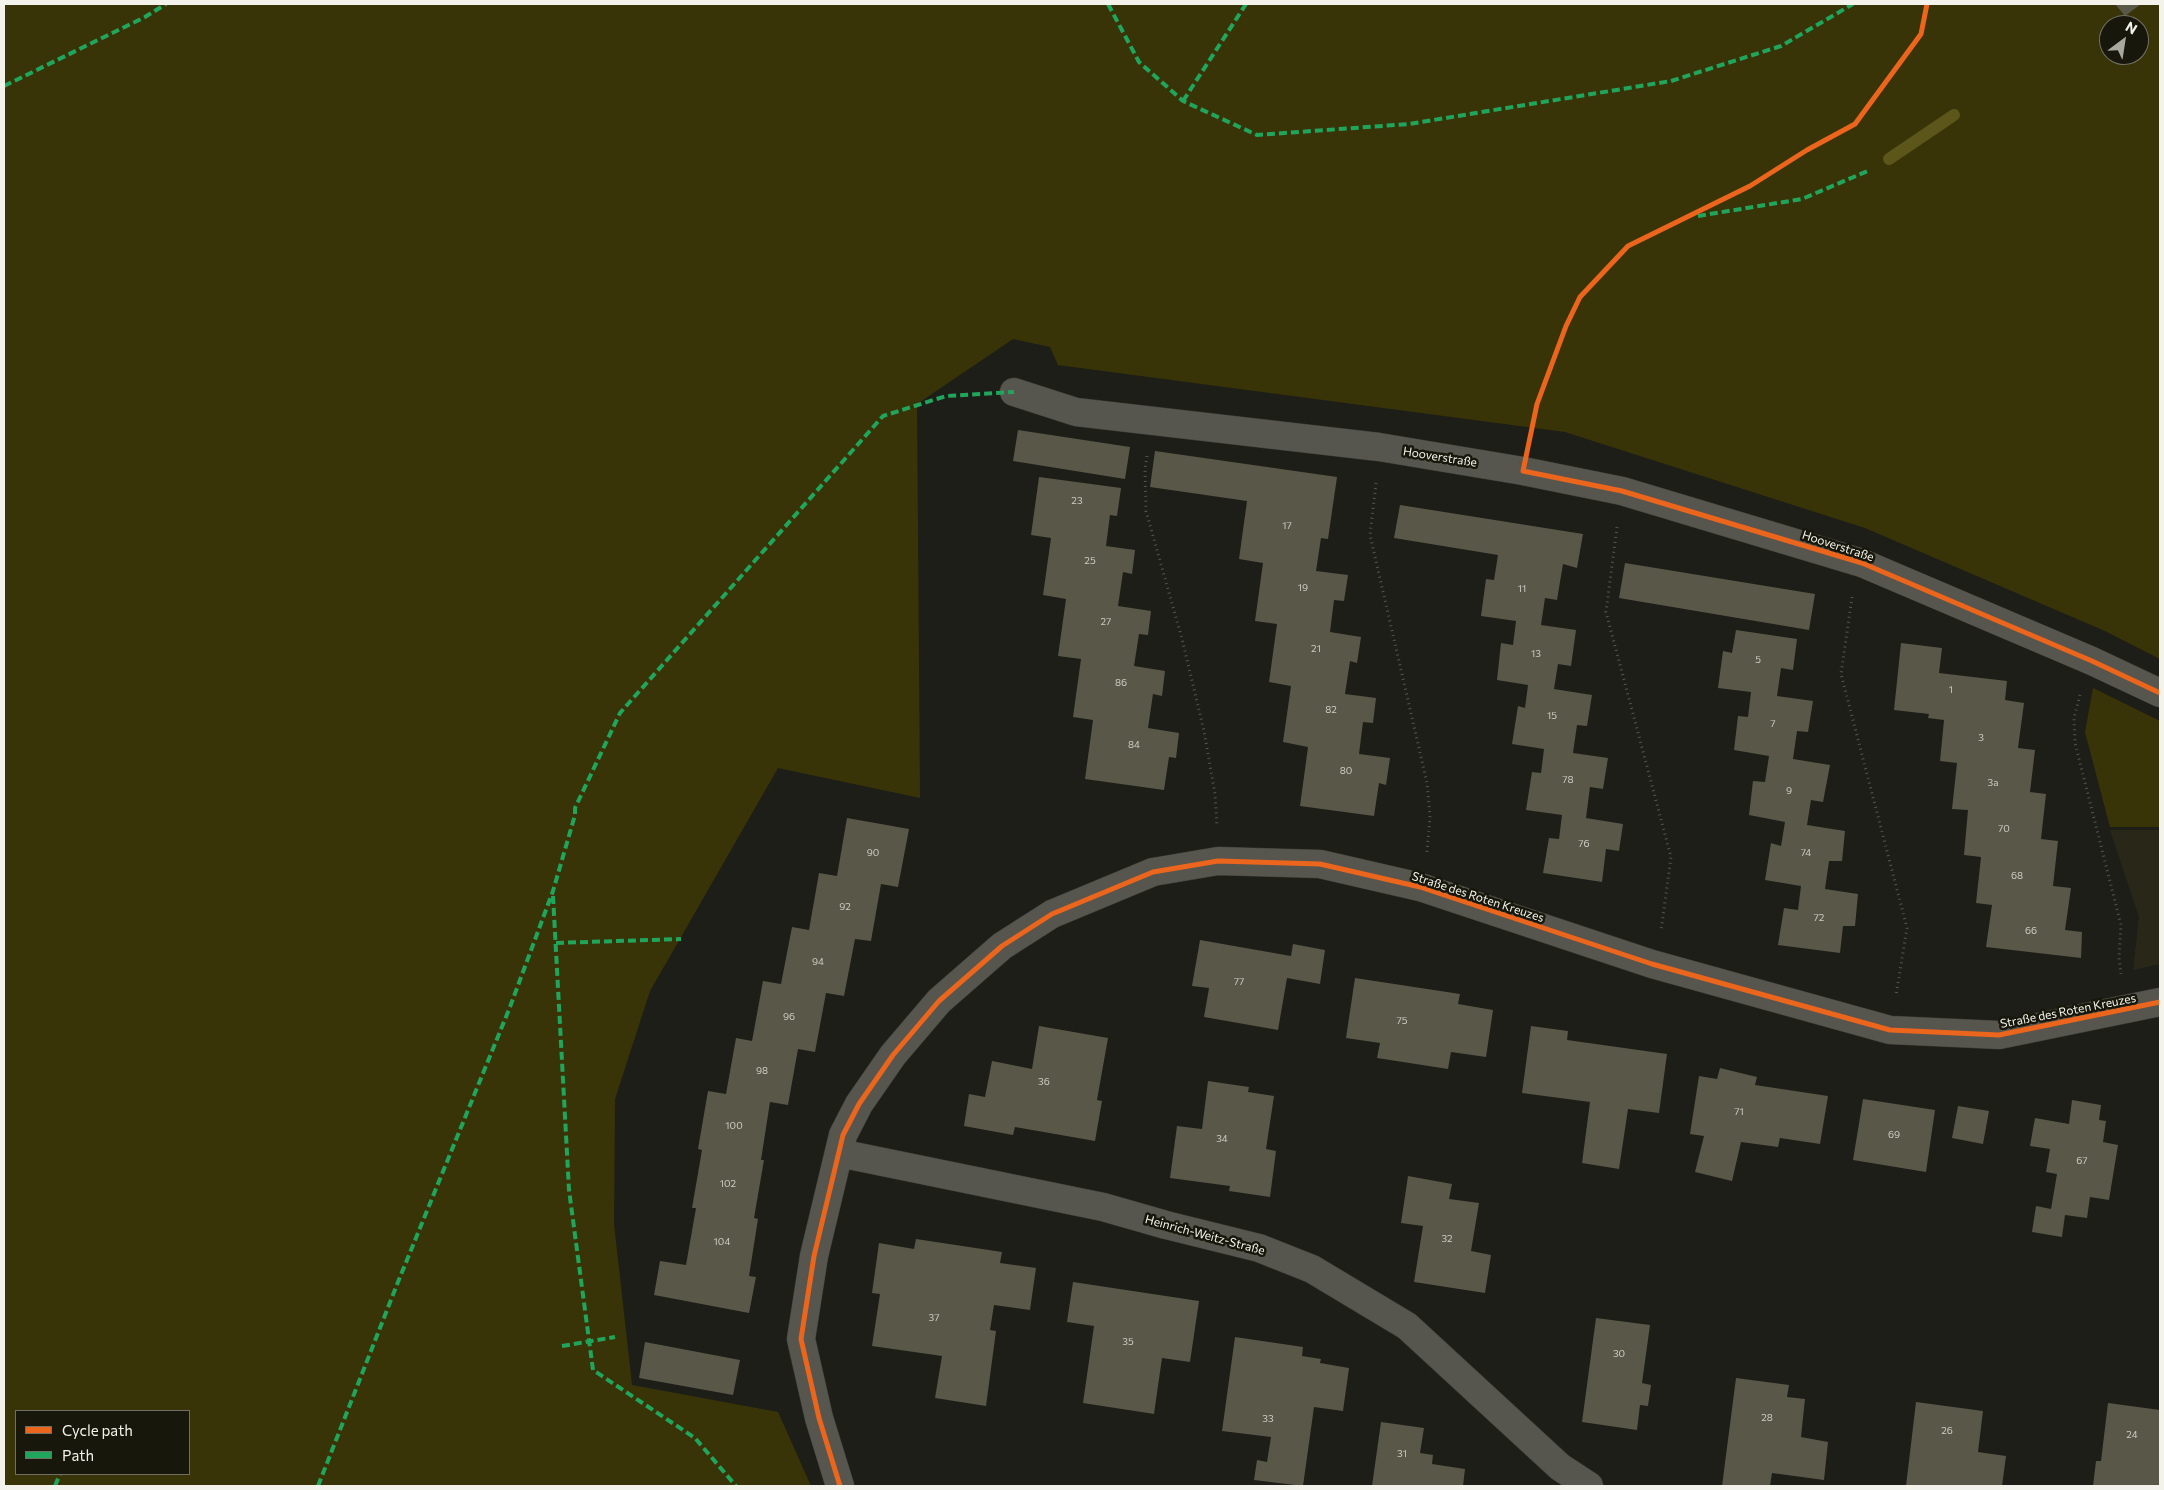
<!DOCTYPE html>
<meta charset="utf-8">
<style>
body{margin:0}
#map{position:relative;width:2164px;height:1490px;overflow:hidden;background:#1e1e18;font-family:Commissioner,sans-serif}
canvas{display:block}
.frame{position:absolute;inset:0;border:5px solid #f3f3eb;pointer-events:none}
.legend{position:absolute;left:15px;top:1410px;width:175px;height:65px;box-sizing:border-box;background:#18170c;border:1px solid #706f65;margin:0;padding:6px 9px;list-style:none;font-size:15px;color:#f3f3eb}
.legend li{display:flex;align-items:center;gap:10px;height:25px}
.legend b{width:25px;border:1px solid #706f65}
.north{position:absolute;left:2099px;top:15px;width:50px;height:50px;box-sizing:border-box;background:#18170c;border:1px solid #706f65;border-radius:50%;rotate:31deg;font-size:14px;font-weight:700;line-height:20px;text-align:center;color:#f3f3eb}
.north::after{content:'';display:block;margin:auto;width:18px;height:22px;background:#a8a8a1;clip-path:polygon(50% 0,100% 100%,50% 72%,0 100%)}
</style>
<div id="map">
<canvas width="2164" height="1490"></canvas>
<div class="frame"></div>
<ul class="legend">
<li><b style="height:6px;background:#eb651d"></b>Cycle path</li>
<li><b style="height:6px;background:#20a55d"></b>Path</li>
</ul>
<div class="north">N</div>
</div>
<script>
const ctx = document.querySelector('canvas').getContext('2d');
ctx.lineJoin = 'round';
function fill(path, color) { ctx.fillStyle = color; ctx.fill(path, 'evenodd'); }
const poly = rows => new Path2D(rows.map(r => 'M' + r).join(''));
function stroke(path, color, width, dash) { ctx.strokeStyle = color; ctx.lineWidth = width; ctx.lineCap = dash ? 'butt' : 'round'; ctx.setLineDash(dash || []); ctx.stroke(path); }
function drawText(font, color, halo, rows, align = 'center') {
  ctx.font = font + ' Commissioner,sans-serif'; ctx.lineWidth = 5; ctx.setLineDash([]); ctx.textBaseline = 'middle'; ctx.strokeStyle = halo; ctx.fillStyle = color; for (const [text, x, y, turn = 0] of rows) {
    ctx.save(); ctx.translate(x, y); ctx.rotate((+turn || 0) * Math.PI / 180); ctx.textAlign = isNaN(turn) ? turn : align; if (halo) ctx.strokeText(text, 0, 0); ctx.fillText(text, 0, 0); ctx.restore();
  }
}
const built = poly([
 [2110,830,2160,830,2160,964,2133,970,2139,917]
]);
const green = poly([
 [4,4,2160,4,2160,659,2105,631,1865,528,1565,432,1058,365,1050,347,1013,339,917,404,920,798,778,768,650,991,615,1099,614,1224,632,1385,778,1412,811,1486,4,1486],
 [2109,25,2139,25,2139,55,2109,55],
 [16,1411,189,1411,189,1474,16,1474],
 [2093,688,2160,721,2160,827,2110,827,2085,732]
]);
const stream = poly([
 [1889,159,1954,115]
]);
const building = poly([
 [2115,4,2141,4,2125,16],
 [1018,430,1130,447,1125,479,1013,461],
 [1155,451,1337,477,1328,539,1321,538,1316,571,1348,575,1344,601,1334,600,1330,632,1361,637,1357,663,1350,661,1345,694,1376,698,1373,723,1363,722,1359,754,1390,758,1386,785,1379,783,1374,816,1300,806,1308,747,1283,742,1291,686,1269,682,1277,624,1255,621,1263,563,1239,559,1247,501,1150,487],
 [1039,477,1121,488,1117,516,1110,515,1106,546,1135,550,1132,574,1123,572,1118,606,1151,611,1148,635,1139,634,1134,666,1165,671,1162,696,1153,694,1148,728,1179,733,1176,758,1169,757,1164,790,1085,779,1093,720,1073,717,1081,659,1058,656,1066,599,1043,595,1051,538,1031,535],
 [1400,505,1583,534,1577,568,1563,564,1557,600,1545,598,1541,625,1576,630,1571,666,1558,664,1554,689,1592,695,1587,726,1577,725,1573,753,1608,758,1603,789,1590,787,1586,818,1623,824,1619,851,1606,849,1602,882,1543,873,1549,838,1559,839,1562,815,1526,810,1532,772,1541,773,1544,749,1512,744,1518,706,1525,708,1528,685,1497,680,1501,643,1513,645,1516,621,1481,616,1486,579,1494,580,1498,555,1394,538],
 [1625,563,1815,594,1809,630,1619,598],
 [1736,630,1797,639,1793,670,1781,668,1777,696,1813,701,1808,732,1797,731,1793,759,1830,765,1823,802,1811,800,1807,825,1845,831,1842,861,1829,861,1825,889,1858,894,1855,926,1843,926,1840,953,1778,945,1784,908,1798,910,1801,886,1765,880,1771,843,1781,846,1785,822,1749,815,1753,781,1765,782,1769,756,1734,750,1738,716,1748,717,1751,692,1718,688,1723,651,1732,653],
 [1901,643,1942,648,1939,673,2007,681,2005,700,2024,703,2018,748,2035,750,2030,792,2046,794,2041,839,2058,841,2053,886,2071,888,2065,930,2082,932,2081,958,1986,947,1992,905,1976,903,1981,857,1964,855,1968,810,1952,809,1957,763,1940,761,1944,720,1928,718,1929,714,1894,710],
 [847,818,909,829,898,887,881,884,871,941,855,939,844,996,826,993,815,1052,798,1049,788,1105,770,1102,761,1160,764,1160,754,1218,758,1219,749,1276,756,1277,749,1313,654,1295,660,1261,686,1265,696,1208,692,1208,702,1150,698,1149,708,1091,726,1094,736,1038,752,1041,763,981,781,984,792,927,809,930,819,873,837,876],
 [1200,940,1291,956,1293,944,1325,950,1320,984,1287,978,1278,1030,1204,1017,1209,988,1192,986],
 [1355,978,1460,994,1458,1004,1493,1010,1486,1057,1451,1052,1448,1069,1377,1058,1380,1043,1346,1038],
 [1039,1026,1108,1038,1097,1100,1102,1101,1095,1141,1015,1127,1013,1135,964,1126,969,1094,985,1097,992,1061,1032,1069],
 [1531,1026,1568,1031,1567,1040,1667,1054,1659,1113,1628,1109,1619,1169,1582,1163,1590,1102,1522,1093],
 [1720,1068,1757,1077,1755,1085,1828,1096,1820,1144,1780,1138,1778,1147,1741,1142,1732,1181,1695,1172,1704,1136,1690,1134,1699,1076,1717,1079],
 [1208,1081,1249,1087,1248,1092,1274,1096,1266,1149,1276,1151,1270,1197,1229,1191,1230,1186,1170,1178,1177,1126,1202,1129],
 [1863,1099,1935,1110,1926,1172,1853,1160],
 [2072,1100,2101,1105,2099,1120,2106,1121,2103,1142,2118,1145,2109,1200,2090,1197,2087,1218,2065,1215,2062,1237,2032,1232,2036,1206,2051,1209,2057,1174,2046,1172,2050,1149,2030,1146,2035,1118,2069,1124],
 [1958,1106,1989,1111,1983,1144,1952,1138],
 [1408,1176,1452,1184,1449,1199,1479,1203,1471,1251,1491,1255,1485,1293,1414,1282,1423,1226,1401,1223],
 [916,1239,1002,1252,1000,1263,1036,1268,1030,1310,994,1305,990,1330,996,1331,986,1406,935,1398,942,1356,872,1346,880,1294,872,1293,879,1243,914,1249],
 [1073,1282,1199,1301,1190,1362,1162,1358,1154,1414,1083,1403,1094,1326,1067,1322],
 [1596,1318,1650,1325,1642,1383,1651,1385,1648,1406,1640,1405,1637,1430,1582,1422],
 [1235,1337,1303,1347,1302,1356,1321,1359,1320,1363,1349,1368,1343,1411,1314,1407,1303,1486,1254,1480,1257,1460,1267,1462,1271,1437,1222,1431],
 [645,1342,740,1360,733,1395,639,1378],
 [1736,1378,1789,1385,1787,1397,1805,1399,1801,1437,1828,1442,1824,1480,1772,1473,1770,1486,1722,1486],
 [1916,1402,1983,1411,1978,1452,2006,1456,2002,1486,1906,1486],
 [2108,1403,2160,1410,2160,1486,2093,1486,2096,1461,2101,1461],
 [1381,1422,1424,1428,1420,1453,1433,1455,1432,1464,1465,1469,1463,1486,1372,1486]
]);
const path = poly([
 [1147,456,1145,469,1146,511,1182,639,1204,731,1215,794,1217,826],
 [1376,483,1370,535,1427,783,1430,816,1427,852],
 [1617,527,1606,612,1671,857,1661,931],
 [1852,597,1841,674,1907,928,1896,995],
 [2080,695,2074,718,2075,743,2121,925,2119,958,2121,974]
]);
const street = poly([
 [1014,392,1076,412,1379,447,1523,471,1622,491,1862,563,2092,661,2160,693],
 [839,1153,1103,1207,1166,1225,1259,1248,1312,1269,1407,1326,1560,1467,1589,1486],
 [840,1486,819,1418,801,1339,814,1256,843,1135,859,1104,893,1055,939,1001,1002,946,1052,914,1153,872,1218,861,1320,864,1420,887,1652,964,1890,1030,1999,1035,2160,1002]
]);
const quiet = poly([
 [1108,4,1139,62,1183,101,1257,135,1409,124,1671,81,1781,46,1853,4],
 [4,86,145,17,166,4],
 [1183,101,1246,4],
 [1698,216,1802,199,1870,170],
 [553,896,569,1190,593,1370,695,1438,736,1486],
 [556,943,681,939],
 [562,1346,615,1337],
 [55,1486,60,1474],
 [318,1486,398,1282,510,1007,553,891,575,815,575,808,620,713,883,416,946,396,1014,392]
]);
const cycleway = poly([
 [1927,4,1921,34,1855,124,1807,150,1750,186,1628,246,1580,297,1566,326,1537,404,1523,471,1622,491,1862,563,2092,661,2160,693],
 [840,1486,819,1418,801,1339,814,1256,843,1135,859,1104,893,1055,939,1001,1002,946,1052,914,1153,872,1218,861,1320,864,1420,887,1652,964,1890,1030,1999,1035,2160,1002]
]);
const numberNames = [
 ["23",1077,501],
 ["17",1287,526],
 ["25",1090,561],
 ["19",1303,588],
 ["11",1522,589],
 ["27",1106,622],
 ["21",1316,649],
 ["13",1536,654],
 ["5",1758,660],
 ["86",1121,683],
 ["1",1951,690],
 ["82",1331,710],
 ["15",1552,716],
 ["7",1773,724],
 ["3",1981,738],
 ["84",1134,745],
 ["80",1346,771],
 ["78",1568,780],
 ["3a",1993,783],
 ["9",1789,791],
 ["70",2004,829],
 ["76",1584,844],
 ["90",873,853],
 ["74",1806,853],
 ["68",2017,876],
 ["92",845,907],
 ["72",1819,918],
 ["66",2031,931],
 ["94",818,962],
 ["77",1239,982],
 ["96",789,1017],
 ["75",1402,1021],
 ["98",762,1071],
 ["36",1044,1082],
 ["71",1739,1112],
 ["100",734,1126],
 ["69",1894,1135],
 ["34",1222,1139],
 ["67",2082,1161],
 ["102",728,1184],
 ["32",1447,1239],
 ["104",722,1242],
 ["37",934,1318],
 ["35",1128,1342],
 ["30",1619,1354],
 ["28",1767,1418],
 ["33",1268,1419],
 ["26",1947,1431],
 ["24",2132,1435],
 ["31",1402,1454]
];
const streetNames = [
 ["Hooverstraße",1440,457,9],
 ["Hooverstraße",1838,546,18],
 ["Straße des Roten Kreuzes",1478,897,18],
 ["Straße des Roten Kreuzes",2068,1011,-11],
 ["Heinrich-Weitz-Straße",1205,1235,15]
];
fill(built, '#292818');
fill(green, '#393407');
stroke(stream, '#5c561a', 12);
fill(building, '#585748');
stroke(street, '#3b3b36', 29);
stroke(path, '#56554f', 3, [1, 4]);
stroke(street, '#56564e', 28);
stroke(quiet, '#20a55d', 4, [8, 4]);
stroke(cycleway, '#eb651d', 5);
drawText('10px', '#ccccc2', null, numberNames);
drawText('12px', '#f3f3eb', '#18170c', streetNames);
</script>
